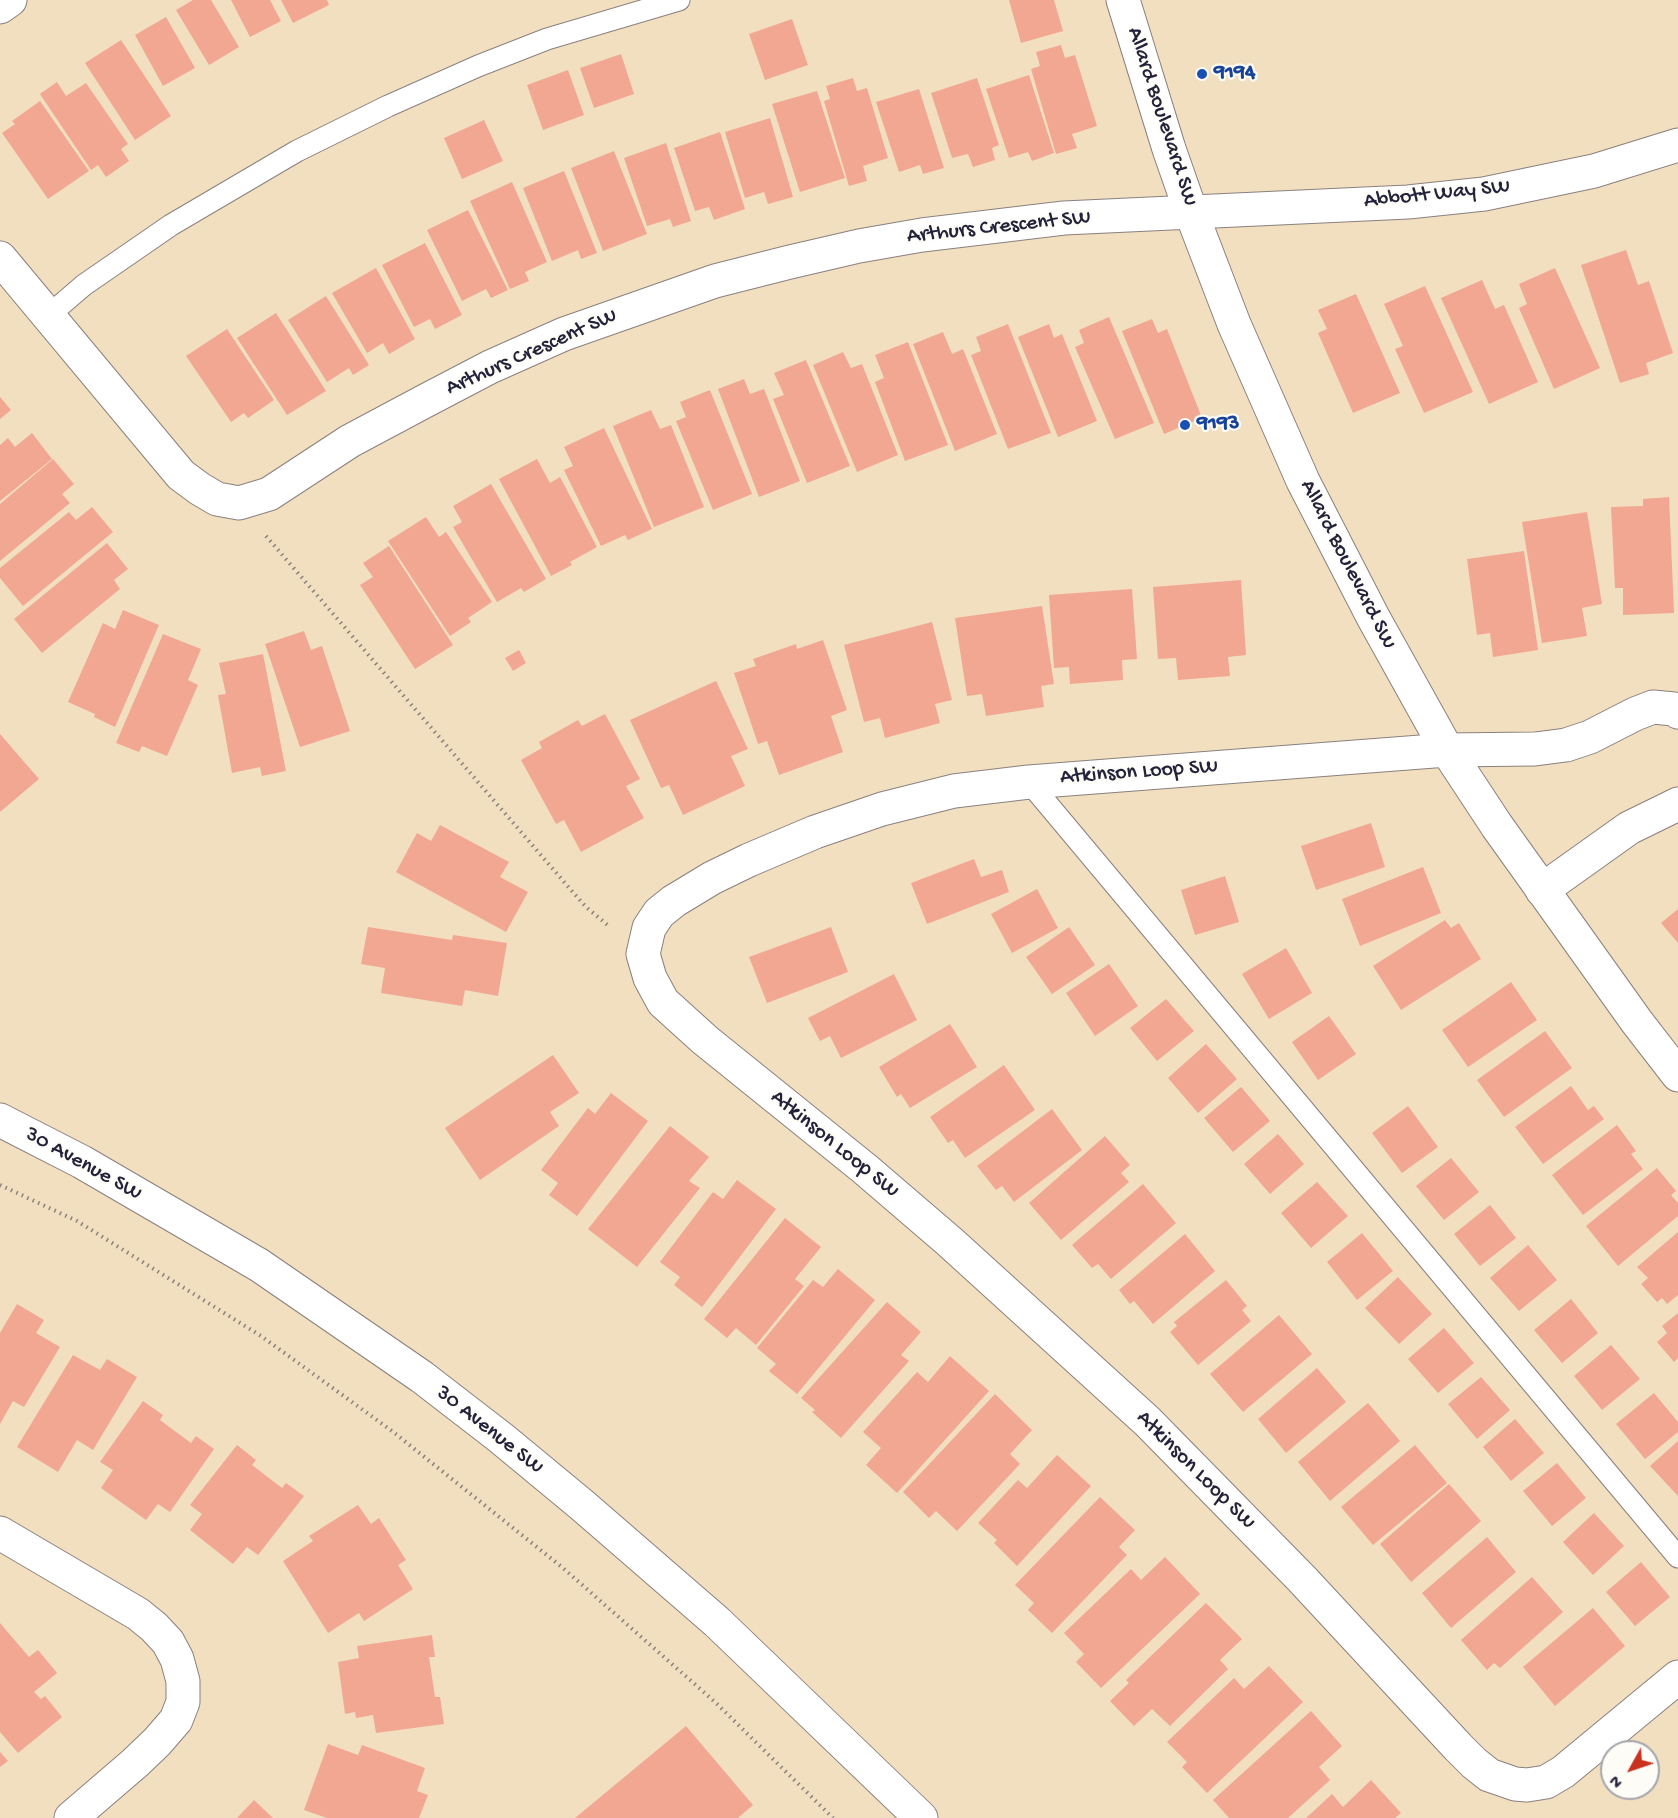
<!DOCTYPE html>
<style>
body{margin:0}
#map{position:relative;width:1678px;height:1818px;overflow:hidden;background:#f1dfc0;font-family:"Gochi Hand",sans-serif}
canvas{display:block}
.north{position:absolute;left:1600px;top:1740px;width:60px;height:60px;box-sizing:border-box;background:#fdfcf7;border:2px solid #a5a5ac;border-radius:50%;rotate:230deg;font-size:16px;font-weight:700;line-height:24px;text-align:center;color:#22223b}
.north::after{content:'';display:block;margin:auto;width:21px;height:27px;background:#c8321e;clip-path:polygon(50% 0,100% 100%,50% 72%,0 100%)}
</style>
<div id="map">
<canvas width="1678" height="1818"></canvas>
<div class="north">N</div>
</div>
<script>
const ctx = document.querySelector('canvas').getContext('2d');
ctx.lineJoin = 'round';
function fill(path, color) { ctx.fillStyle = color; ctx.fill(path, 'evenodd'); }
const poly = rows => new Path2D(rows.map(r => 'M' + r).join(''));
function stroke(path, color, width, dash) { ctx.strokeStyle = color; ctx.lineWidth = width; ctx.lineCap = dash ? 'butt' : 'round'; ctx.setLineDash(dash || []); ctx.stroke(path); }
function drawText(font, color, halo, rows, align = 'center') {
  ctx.font = font + ' "Gochi Hand",sans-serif'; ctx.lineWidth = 4.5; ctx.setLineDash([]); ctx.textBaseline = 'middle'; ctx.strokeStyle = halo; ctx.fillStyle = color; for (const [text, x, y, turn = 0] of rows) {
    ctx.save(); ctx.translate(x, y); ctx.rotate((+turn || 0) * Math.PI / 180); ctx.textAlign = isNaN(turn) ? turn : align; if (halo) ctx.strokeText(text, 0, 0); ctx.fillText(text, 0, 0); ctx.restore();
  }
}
const building = poly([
 [193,0,211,0,239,47,209,65,176,10],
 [231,0,270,0,281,21,250,37],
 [281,0,327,0,329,5,293,23],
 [1009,0,1054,0,1063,31,1021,43],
 [166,17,195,68,163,86,135,35],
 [792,19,808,65,765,80,749,34],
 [121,40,171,116,135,140,85,63],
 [1061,45,1065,58,1075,55,1097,126,1072,134,1077,148,1056,154,1031,69,1040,66,1036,52],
 [621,54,634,94,594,108,580,68],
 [568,70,584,115,543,130,527,85],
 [1029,75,1054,153,1032,161,1028,152,1009,158,986,89],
 [853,78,857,91,867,88,888,158,863,166,867,181,849,186,824,101,830,99,826,86],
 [977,78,999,145,992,148,995,160,973,167,968,154,952,158,931,93],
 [57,82,66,96,86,83,128,144,121,149,129,161,106,177,98,165,91,170,40,94],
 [919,89,944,168,923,174,920,165,899,172,876,102],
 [817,91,845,178,800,192,772,104],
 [40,101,89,171,48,199,2,133,15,124,12,121],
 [770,118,793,197,768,204,764,192,745,198,725,132],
 [484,120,503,161,462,179,444,138],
 [720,132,745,209,714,220,709,207,695,211,674,148],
 [666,143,691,221,673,227,670,219,647,226,624,158],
 [614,151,647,234,603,251,571,168],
 [564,171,597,253,581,259,578,250,552,261,523,188],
 [512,182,547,262,525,272,529,281,510,289,470,201],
 [468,210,508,290,491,298,486,289,462,301,427,230],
 [425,243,462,315,435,329,430,319,414,327,382,265],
 [1626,250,1638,285,1649,281,1673,353,1646,363,1649,374,1620,383,1581,265],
 [376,268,415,339,389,354,383,343,367,353,332,293],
 [1555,268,1600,368,1554,389,1519,308,1527,304,1519,284],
 [1482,280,1495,309,1504,305,1538,382,1489,404,1441,298],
 [1425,286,1473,392,1424,413,1395,349,1403,346,1384,304],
 [1356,294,1400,393,1353,413,1318,333,1327,329,1318,310],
 [326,296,369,365,353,375,349,368,327,382,288,320],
 [276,313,326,391,287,415,237,338],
 [1109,317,1154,423,1115,439,1075,347,1084,343,1079,330],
 [1152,319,1158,333,1167,329,1202,418,1164,434,1122,331],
 [1008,324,1051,433,1008,449,971,355,981,351,976,337],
 [1049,324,1054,338,1062,334,1097,421,1058,437,1018,337],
 [227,329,274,400,248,418,244,413,231,422,186,356],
 [943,332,952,354,963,349,997,434,955,451,913,344],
 [908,342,948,445,905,461,875,382,884,378,875,355],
 [843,352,851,368,862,364,898,455,857,472,813,365],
 [806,360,850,466,807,483,773,399,784,395,774,373],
 [744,379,750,394,764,389,800,481,759,497,718,389],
 [710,390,752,494,713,510,676,421,686,417,680,402],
 [0,397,11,410,0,419],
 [651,410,660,429,671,425,704,507,654,527,613,426],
 [604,428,652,529,628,540,625,535,601,546,564,470,573,466,564,447],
 [32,433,52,459,0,501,0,445,8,438,15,447],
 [53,459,74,484,62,494,70,503,0,561,0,504],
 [537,459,550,483,560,477,597,547,570,562,572,565,551,576,499,479],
 [491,484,546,579,524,592,521,588,497,602,453,527,462,522,453,506],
 [1669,497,1674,613,1623,615,1623,588,1615,588,1611,507,1643,506,1643,499],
 [92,507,113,532,23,606,0,578,0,568,69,512,76,520],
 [1587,512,1602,604,1582,608,1587,636,1542,643,1522,522],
 [426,517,439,537,446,532,492,602,468,618,471,622,450,636,388,541],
 [107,543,128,569,114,580,120,589,42,653,14,619],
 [389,546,453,645,415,669,360,585,373,577,363,563],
 [1524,551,1538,650,1493,657,1490,633,1477,635,1467,559],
 [1241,580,1246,655,1228,657,1230,676,1178,680,1176,658,1158,659,1153,587],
 [1132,589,1137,659,1122,660,1123,680,1070,684,1069,667,1054,668,1049,595],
 [1042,606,1054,684,1041,686,1044,707,986,716,982,694,967,696,955,618],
 [123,610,159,625,115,727,94,717,95,714,68,702,103,623,115,629],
 [932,622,952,700,935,704,940,723,885,738,880,718,864,722,844,645],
 [304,631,311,650,322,646,350,731,300,747,265,644],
 [163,634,201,649,188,680,198,685,167,756,142,746,139,752,116,743],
 [823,640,847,710,831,716,843,752,779,775,767,741,758,744,734,673,756,666,753,659,796,644,797,649],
 [519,650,526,663,513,671,505,658],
 [263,654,286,771,262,776,260,767,232,773,218,695,226,694,219,663],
 [716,681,748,749,731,756,745,786,683,815,669,785,661,788,630,720],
 [605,714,640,779,626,786,644,818,581,852,564,820,556,824,521,760,542,748,539,742,578,720,582,726],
 [0,734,39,779,0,812],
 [1371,823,1385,867,1316,890,1301,846],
 [440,825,509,862,500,877,528,892,506,932,396,872,417,833,431,841],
 [974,859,981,877,1002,870,1009,892,927,924,911,883],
 [1423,867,1441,913,1360,946,1342,899],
 [1225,876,1239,922,1195,935,1181,890],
 [1037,889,1058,928,1012,953,991,914],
 [1678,909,1678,943,1661,923],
 [1445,920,1451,928,1459,923,1481,959,1401,1010,1373,966],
 [368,927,452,940,453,935,507,943,498,996,465,990,462,1006,381,993,385,968,361,964],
 [831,927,848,972,767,1003,749,957],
 [1069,927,1095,965,1052,994,1026,957],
 [1286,948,1312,993,1269,1019,1242,974],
 [1109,964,1138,1006,1095,1036,1066,993],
 [894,974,917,1020,841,1058,830,1036,820,1041,808,1018],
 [1511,982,1537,1020,1468,1067,1442,1030],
 [1166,999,1194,1031,1157,1061,1130,1028],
 [1329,1016,1356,1054,1318,1080,1292,1042],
 [950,1024,977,1067,910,1108,901,1094,897,1097,879,1067],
 [1545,1031,1572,1068,1504,1117,1477,1080],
 [1206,1044,1237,1079,1198,1113,1168,1078],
 [553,1055,579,1093,550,1112,559,1126,480,1180,445,1128],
 [1004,1065,1035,1110,965,1158,953,1140,948,1143,930,1117],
 [1571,1086,1588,1110,1594,1106,1604,1119,1543,1164,1515,1127],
 [1241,1087,1270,1121,1233,1152,1204,1118],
 [611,1093,648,1121,577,1216,549,1195,558,1183,541,1170,588,1108,595,1114],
 [1408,1106,1438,1147,1402,1173,1372,1133],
 [1052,1109,1082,1150,1014,1202,1002,1186,996,1190,977,1166],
 [1617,1125,1636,1151,1631,1154,1643,1169,1583,1215,1552,1175],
 [670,1126,709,1157,689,1181,700,1188,637,1267,588,1229],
 [1278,1134,1304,1164,1270,1194,1244,1164],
 [1105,1136,1130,1165,1121,1173,1129,1182,1061,1240,1029,1203],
 [1451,1158,1479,1192,1444,1220,1416,1186],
 [1657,1168,1676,1191,1671,1195,1678,1203,1678,1216,1618,1266,1586,1226],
 [737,1180,776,1209,702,1307,674,1285,680,1277,660,1262,713,1192,723,1199],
 [1317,1182,1348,1216,1311,1248,1281,1213],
 [1143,1184,1176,1223,1111,1279,1098,1264,1092,1268,1072,1245],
 [1490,1205,1516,1238,1480,1266,1454,1234],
 [785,1218,821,1247,795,1279,804,1286,756,1345,736,1328,727,1338,704,1319],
 [1678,1232,1678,1295,1667,1304,1662,1298,1657,1302,1641,1284,1648,1278,1637,1267],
 [1362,1233,1393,1271,1357,1300,1327,1262],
 [1185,1234,1215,1271,1153,1324,1134,1301,1130,1304,1119,1290],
 [1528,1245,1557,1280,1519,1311,1490,1278],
 [838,1269,875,1300,797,1394,769,1371,776,1364,757,1348,813,1280,823,1287],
 [1398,1277,1432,1314,1399,1344,1365,1308],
 [1226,1280,1247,1306,1242,1310,1251,1321,1198,1365,1170,1332,1177,1326,1174,1322],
 [1571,1299,1598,1333,1562,1363,1534,1330],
 [887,1302,921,1332,901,1355,909,1361,841,1438,812,1412,815,1410,801,1398],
 [17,1304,44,1320,36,1333,60,1347,24,1407,13,1401,0,1424,0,1333],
 [1678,1313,1678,1358,1674,1362,1657,1342,1667,1333,1662,1326],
 [1279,1315,1312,1354,1243,1412,1210,1374],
 [1444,1328,1474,1363,1438,1393,1408,1359],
 [1611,1345,1640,1379,1602,1410,1574,1376],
 [73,1355,100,1370,107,1359,137,1377,93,1450,77,1440,58,1472,17,1447],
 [950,1356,989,1391,897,1493,866,1465,881,1448,863,1432,917,1372,928,1382],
 [1317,1368,1346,1402,1286,1453,1258,1419],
 [1481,1377,1510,1410,1477,1439,1448,1404],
 [1654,1393,1678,1422,1678,1432,1645,1459,1616,1424],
 [995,1394,1032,1430,1010,1454,1020,1464,957,1531,936,1511,929,1518,903,1492],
 [143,1401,163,1415,160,1420,191,1443,196,1436,214,1449,170,1512,158,1504,146,1520,101,1488,113,1470,100,1462],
 [1368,1403,1400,1441,1330,1501,1298,1462],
 [1515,1419,1544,1453,1511,1481,1483,1447],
 [1678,1441,1678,1496,1650,1466],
 [237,1445,256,1460,252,1465,282,1488,286,1483,304,1496,258,1555,247,1547,233,1564,190,1530,202,1514,190,1505],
 [1415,1445,1447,1483,1373,1545,1341,1507],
 [1057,1455,1091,1486,1017,1566,994,1543,997,1540,978,1523,1018,1480,1027,1488],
 [1557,1463,1586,1498,1552,1526,1523,1491],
 [1449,1484,1481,1521,1411,1582,1380,1544],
 [1100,1497,1135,1530,1119,1547,1127,1555,1052,1633,1028,1610,1034,1603,1015,1585],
 [358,1505,371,1524,379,1518,406,1560,398,1565,413,1589,364,1621,359,1613,328,1633,283,1561,313,1541,309,1536],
 [1594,1513,1624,1546,1593,1575,1563,1542],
 [1487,1537,1516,1572,1451,1628,1422,1593],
 [1165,1557,1200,1594,1101,1688,1076,1662,1084,1654,1064,1633,1131,1569,1141,1580],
 [1641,1562,1670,1597,1635,1626,1606,1592],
 [1532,1577,1563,1612,1500,1668,1494,1663,1487,1670,1461,1640],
 [1206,1603,1242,1639,1220,1660,1228,1669,1170,1726,1152,1709,1134,1726,1110,1701,1129,1683,1126,1680],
 [1593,1608,1625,1646,1555,1706,1523,1667],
 [0,1623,29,1657,38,1650,57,1673,34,1692,41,1699,45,1696,62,1717,18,1753,0,1732],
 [432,1635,435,1657,429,1657,435,1697,440,1697,444,1724,376,1733,373,1715,356,1718,355,1712,345,1714,338,1662,359,1658,357,1646],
 [1269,1666,1303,1702,1207,1793,1182,1767,1187,1762,1167,1742,1234,1678,1244,1689],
 [1311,1711,1342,1746,1319,1767,1330,1780,1288,1818,1229,1818,1213,1800],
 [686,1726,753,1805,738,1818,575,1818],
 [328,1744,358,1755,362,1745,425,1768,417,1791,428,1795,419,1818,327,1818,304,1810],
 [0,1752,8,1761,0,1767],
 [1371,1780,1401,1813,1395,1818,1306,1818,1332,1794,1343,1807],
 [254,1800,273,1818,237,1818]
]);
const path = poly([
 [266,536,571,890,586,907,610,927],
 [0,1185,77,1221,261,1336,392,1431,563,1568,715,1702,833,1818]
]);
const lane = poly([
 [49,315,84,285,171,225,297,151,388,106,478,66,547,39,679,0],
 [1029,782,1678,1557]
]);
const street = poly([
 [0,7,10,0],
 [0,258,181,475,200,489,217,499,239,503,269,494,350,441,425,401,490,367,564,334,715,281,790,262,859,246,922,235,1064,218,1408,202,1484,194,1594,171,1678,145],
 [1678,712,1674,709,1653,707,1635,714,1590,737,1566,745,1535,749,1447,750,1029,782,954,791,882,809,815,832,749,860,712,878,674,901,659,913,649,928,643,954,650,978,663,1002,705,1040,865,1169,950,1242,1148,1422,1302,1579,1458,1747,1474,1763,1489,1775,1515,1784,1527,1785,1546,1782,1563,1772,1678,1677],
 [1542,890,1629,828,1678,804],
 [0,1533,138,1614,154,1627,168,1642,177,1659,183,1681,183,1702,176,1720,157,1742,135,1763,71,1818]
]);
const secondary = poly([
 [1123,0,1169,149,1191,212,1234,324,1303,481,1373,617,1447,750,1497,826,1637,1022,1678,1075],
 [0,1120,82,1162,259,1265,422,1377,501,1438,582,1505,717,1622,921,1818]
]);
const markers = [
 [1202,74,6,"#1a4fb4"],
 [1185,425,6,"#1a4fb4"]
];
const transitNames = [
 ["9194",1214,74],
 ["9193",1197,425]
];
const streetNames = [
 ["Allard Boulevard SW",1161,117,72],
 ["Abbott Way SW",1437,195,-6],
 ["Arthurs Crescent SW",999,228,-6],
 ["Arthurs Crescent SW",532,353,-24],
 ["Allard Boulevard SW",1347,565,63],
 ["Atkinson Loop SW",1139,773,-4],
 ["Atkinson Loop SW",834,1145,39],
 ["30 Avenue SW",83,1165,29],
 ["30 Avenue SW",489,1431,38],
 ["Atkinson Loop SW",1195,1471,45]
];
fill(building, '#f2a793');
stroke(lane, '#8a807e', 23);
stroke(street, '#8a807e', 35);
stroke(secondary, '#8a807e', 35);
stroke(path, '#8a807e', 4, [1.5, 4.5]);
stroke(lane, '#fff', 21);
stroke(street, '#fff', 33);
stroke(secondary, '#fff', 33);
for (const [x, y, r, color] of markers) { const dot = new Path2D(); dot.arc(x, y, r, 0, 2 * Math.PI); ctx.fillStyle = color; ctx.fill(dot); stroke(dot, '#fdfcf7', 2); }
drawText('bold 22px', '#164399', '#fdfcf7', transitNames, 'left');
drawText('22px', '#22223b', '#fdfcf7', streetNames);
</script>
